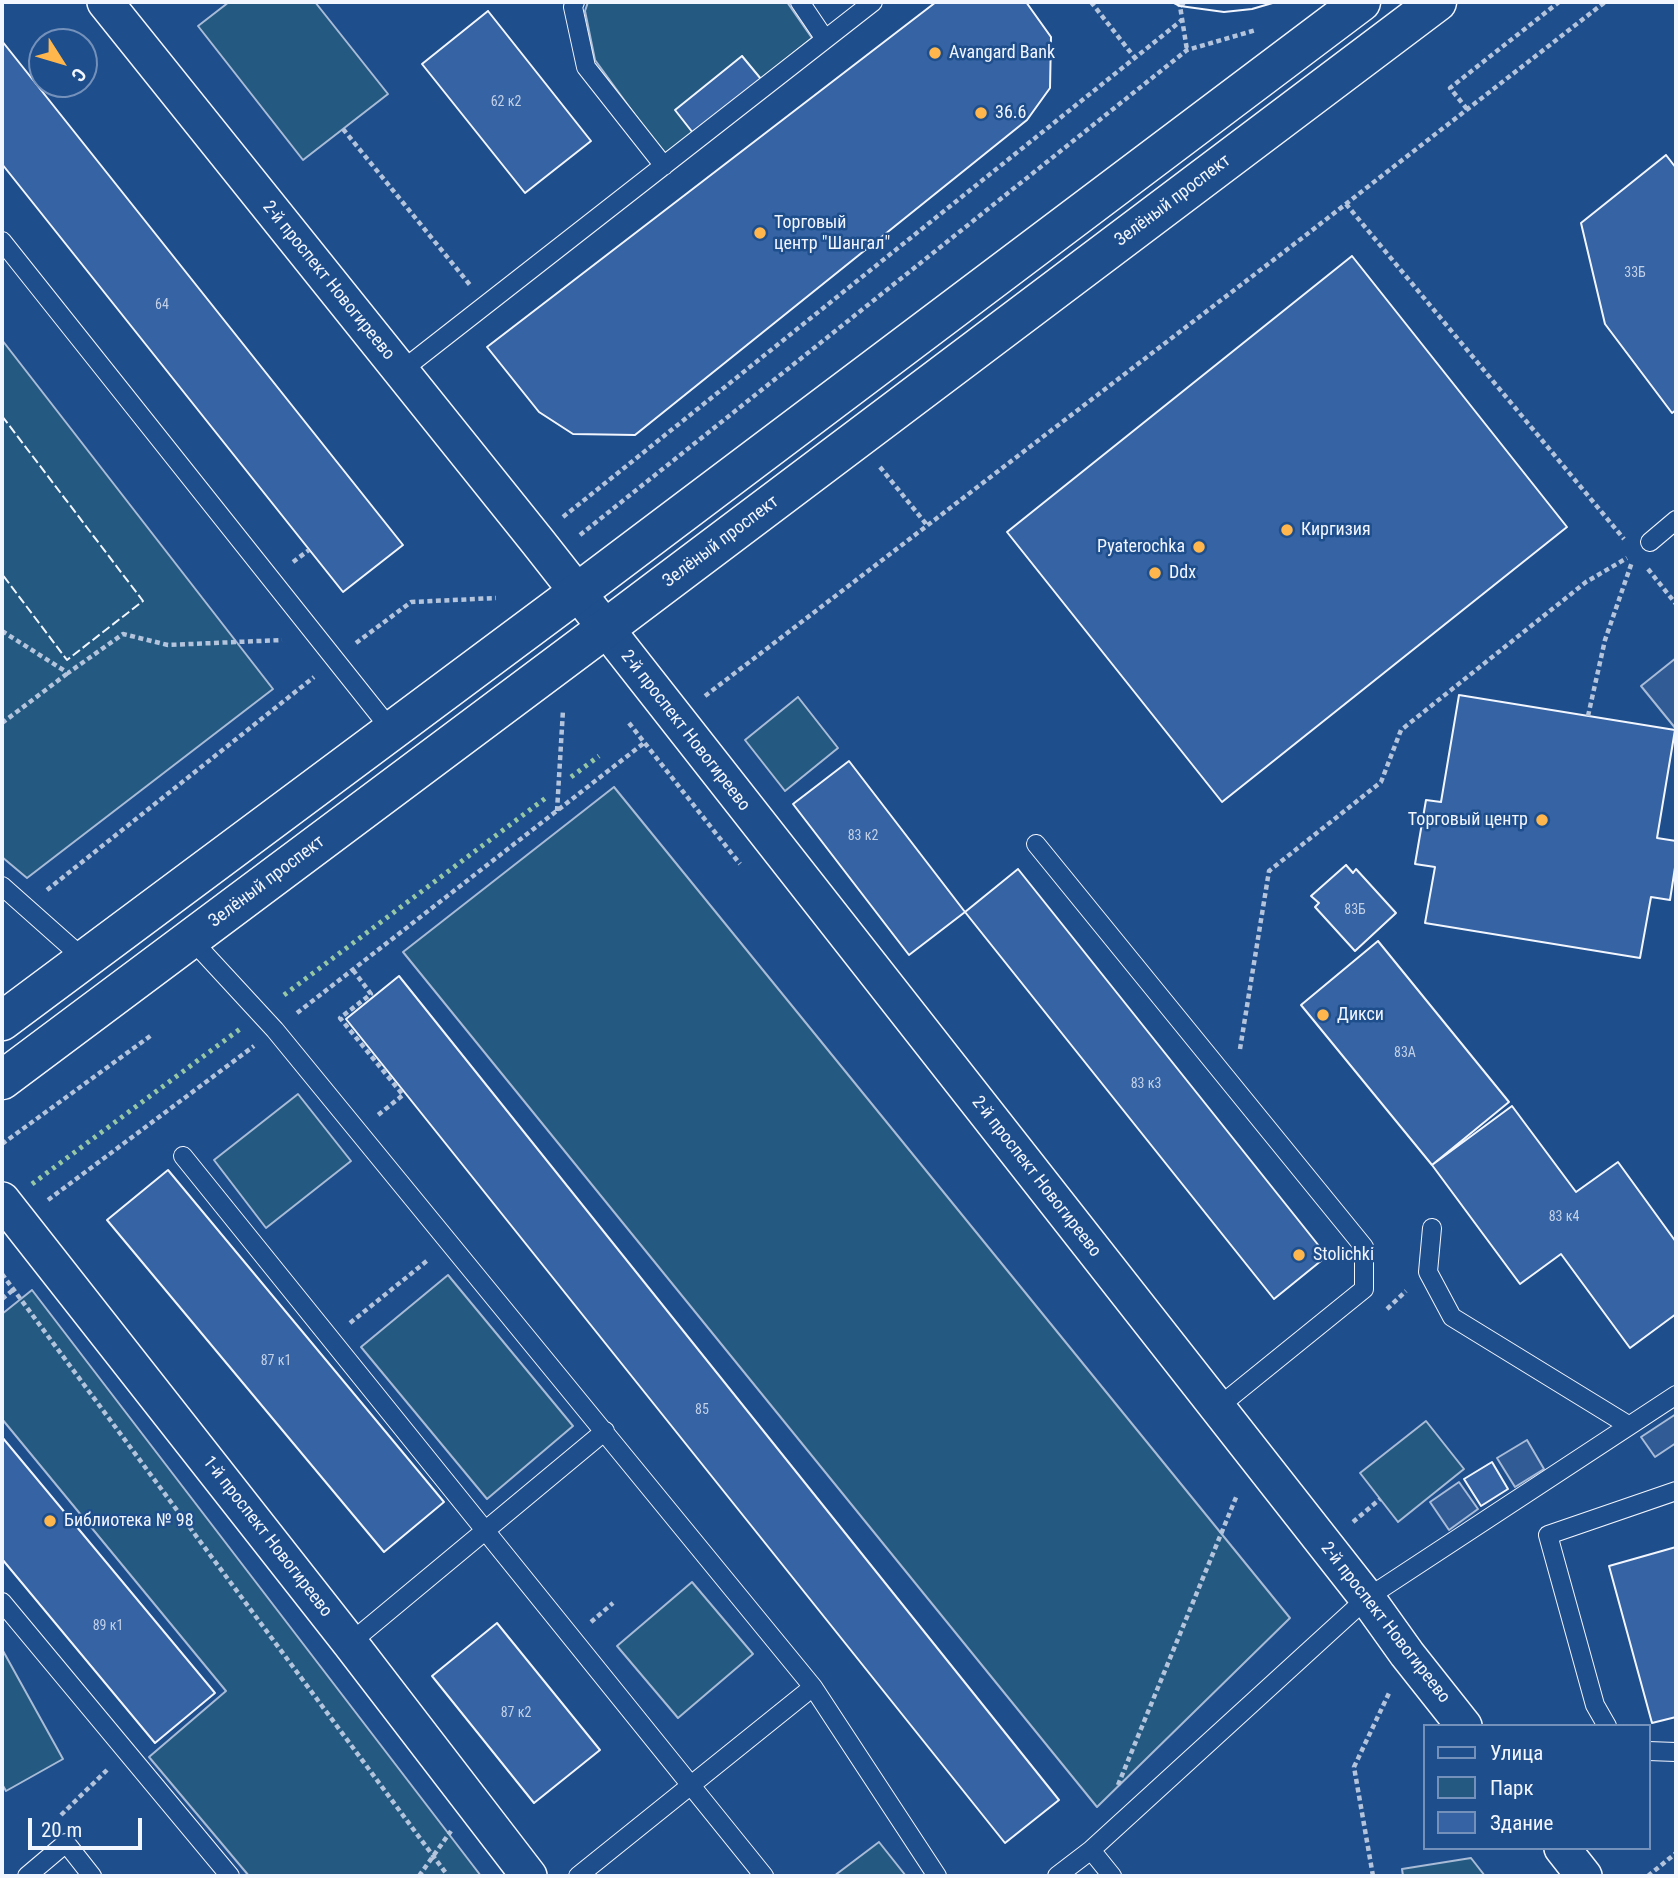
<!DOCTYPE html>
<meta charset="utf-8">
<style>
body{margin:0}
#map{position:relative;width:1678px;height:1878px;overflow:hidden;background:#1f4e8c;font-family:"Roboto Condensed",sans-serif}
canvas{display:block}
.frame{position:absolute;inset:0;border:4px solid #f2f6ff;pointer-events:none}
.legend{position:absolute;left:1423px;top:1724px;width:228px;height:126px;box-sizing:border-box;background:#1f4e8c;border:2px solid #7391ba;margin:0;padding:9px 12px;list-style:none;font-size:21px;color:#f2f6ff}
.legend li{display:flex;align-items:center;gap:14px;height:35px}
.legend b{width:35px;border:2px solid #7391ba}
.north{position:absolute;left:28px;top:28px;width:70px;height:70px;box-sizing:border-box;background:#1f4e8c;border:2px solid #7391ba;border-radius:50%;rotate:127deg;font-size:19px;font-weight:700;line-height:28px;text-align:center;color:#f2f6ff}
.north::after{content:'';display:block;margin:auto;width:24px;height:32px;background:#ffb74d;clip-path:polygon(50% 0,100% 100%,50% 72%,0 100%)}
.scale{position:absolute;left:28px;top:1818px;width:114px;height:32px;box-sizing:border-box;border:4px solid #f2f6ff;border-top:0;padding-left:9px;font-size:21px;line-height:24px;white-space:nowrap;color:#f2f6ff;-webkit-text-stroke:5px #1f4e8c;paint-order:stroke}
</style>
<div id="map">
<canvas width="1678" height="1878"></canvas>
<div class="frame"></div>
<ul class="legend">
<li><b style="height:9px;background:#1f4e8c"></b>Улица</li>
<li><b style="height:19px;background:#245a82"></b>Парк</li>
<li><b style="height:19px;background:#3563a3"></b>Здание</li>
</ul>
<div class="north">С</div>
<div class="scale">20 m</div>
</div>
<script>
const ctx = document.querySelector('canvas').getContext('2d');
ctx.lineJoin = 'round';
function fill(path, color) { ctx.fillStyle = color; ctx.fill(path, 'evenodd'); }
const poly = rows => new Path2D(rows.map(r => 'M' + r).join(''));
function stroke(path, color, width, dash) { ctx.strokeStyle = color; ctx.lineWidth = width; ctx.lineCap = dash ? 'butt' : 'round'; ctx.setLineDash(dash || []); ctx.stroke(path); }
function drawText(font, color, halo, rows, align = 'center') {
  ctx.font = font + ' "Roboto Condensed",sans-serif'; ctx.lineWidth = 5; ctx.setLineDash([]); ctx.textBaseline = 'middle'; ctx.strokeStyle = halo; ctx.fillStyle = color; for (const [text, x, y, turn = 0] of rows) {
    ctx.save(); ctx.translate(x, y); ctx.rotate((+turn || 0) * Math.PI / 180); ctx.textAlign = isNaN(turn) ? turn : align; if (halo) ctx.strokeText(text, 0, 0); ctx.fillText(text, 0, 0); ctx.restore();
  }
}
const green = poly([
 [229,2,315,2,388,94,303,160,198,26,229,2],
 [588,2,787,2,812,38,665,156,595,60,585,11,588,2],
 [2,340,273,689,27,878,2,857,2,340],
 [798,697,838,748,785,791,745,740,798,697],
 [614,787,1290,1618,1097,1807,403,952,614,787],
 [298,1094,351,1161,266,1228,214,1160,298,1094],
 [448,1275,573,1426,487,1499,361,1347,448,1275],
 [32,1290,481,1876,249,1876,149,1757,226,1691,2,1419,2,1314,32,1290],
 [1426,1421,1464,1469,1398,1522,1360,1473,1426,1421],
 [692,1582,753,1654,678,1718,617,1646,692,1582],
 [2,1649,63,1759,6,1791,2,1784,2,1649],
 [879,1842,906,1876,834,1876,879,1842],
 [1471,1858,1485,1876,1403,1876,1402,1869,1471,1858]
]);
const parking = poly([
 [1676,658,1676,729,1641,686,1676,658],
 [1676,1414,1676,1443,1655,1457,1641,1437,1676,1414],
 [1527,1440,1544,1469,1515,1487,1497,1458,1527,1440],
 [1459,1482,1478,1509,1449,1530,1430,1502,1459,1482]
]);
const building = poly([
 [936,2,1026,2,1051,37,1050,88,1027,120,635,435,573,434,539,412,487,347,936,2],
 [488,11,591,141,525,193,422,64,488,11],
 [2,41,403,545,343,592,2,164,2,41],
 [742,56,761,79,693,133,675,110,742,56],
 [1666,155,1676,168,1676,410,1672,413,1605,324,1581,223,1666,155],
 [1352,256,1567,527,1222,802,1007,532,1352,256],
 [1459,695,1675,730,1657,838,1676,841,1676,861,1670,900,1651,897,1640,958,1425,923,1435,867,1415,864,1426,800,1441,802,1459,695],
 [849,761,965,912,909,955,793,804,849,761],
 [1346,865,1353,873,1356,869,1396,913,1355,951,1315,907,1319,903,1311,896,1346,865],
 [1018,869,1327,1256,1274,1299,965,912,1018,869],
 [1378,941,1509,1102,1432,1165,1301,1005,1378,941],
 [399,976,1059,1800,1005,1843,346,1019,399,976],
 [1512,1106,1576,1192,1618,1162,1676,1242,1676,1314,1630,1348,1561,1254,1520,1284,1432,1165,1512,1106],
 [168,1170,444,1502,384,1552,107,1220,168,1170],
 [2,1437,215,1693,155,1743,2,1559,2,1437],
 [1492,1462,1508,1489,1481,1506,1464,1479,1492,1462],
 [1676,1547,1676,1717,1652,1723,1609,1566,1676,1547],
 [497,1623,600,1750,534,1803,432,1676,497,1623]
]);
const path = poly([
 [1091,2,1135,58],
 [1177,2,1180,6,1187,50],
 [1180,6,1186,2],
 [1467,109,1450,88,1559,2],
 [343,129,470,285],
 [1346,204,1624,539],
 [880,467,927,525],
 [563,517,1182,20],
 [580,535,1187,50,1256,30],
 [293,562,309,550],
 [1648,569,1676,604],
 [2,631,68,673,123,634,168,645,282,640],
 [356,643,411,602,496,598],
 [705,696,1306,235,1605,2],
 [1588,716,1605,640,1632,562],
 [2,723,68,673],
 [629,723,740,864],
 [557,811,563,710],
 [47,890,314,677],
 [353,970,371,994,340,1018,403,1095,378,1115],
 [297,1013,644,743],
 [1240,1049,1269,871,1381,782,1401,730,1586,582,1627,558],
 [2,1144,153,1034],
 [48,1200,254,1046],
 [2,1274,448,1876],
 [2,1299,13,1290],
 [1387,1309,1406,1291],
 [350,1323,428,1260],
 [1353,1522,1380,1499],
 [591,1622,613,1603],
 [1118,1785,1237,1495],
 [61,1815,107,1770],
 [419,1876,451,1831],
 [1373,1876,1354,1767,1390,1691],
 [1648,1876,1676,1853]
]);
const lane = poly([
 [575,2,573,7,586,67,664,166],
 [800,2,825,39],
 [2,241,392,731],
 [401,371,873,2],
 [1650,542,1676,520],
 [1036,844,1364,1247,1364,1289,1217,1408],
 [2,886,83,958],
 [191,939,275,1030,813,1687,937,1876],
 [183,1156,764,1876],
 [1432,1228,1428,1272,1452,1317,1628,1425],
 [2,1602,230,1876],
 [350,1643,605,1431],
 [1607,1726,1595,1705,1548,1535,1676,1491],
 [1648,1751,1676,1752],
 [1091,1850,1367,1598,1676,1395],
 [27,1876,66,1843,92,1876],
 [578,1876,813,1687],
 [1057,1876,1091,1850,1112,1876]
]);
const street = poly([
 [105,2,538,542,1367,1598,1407,1654,1464,1726],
 [2,1200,350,1643,529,1876],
 [1562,1848,1584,1876]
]);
const secondary = poly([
 [2,1021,578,592,1361,2],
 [2,1080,605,629,1437,2]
]);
const tram = poly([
 [1172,2,1180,6,1224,12,1252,9,1276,2]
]);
const hedge = poly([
 [571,777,599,756],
 [284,995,547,797],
 [32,1184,240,1029]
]);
const fence = poly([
 [2,416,143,601,67,660,2,574]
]);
const markers = [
 [935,53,7,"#ffb74d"],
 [981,113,7,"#ffb74d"],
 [760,233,7,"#ffb74d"],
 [1287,530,7,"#ffb74d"],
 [1199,547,7,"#ffb74d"],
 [1155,573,7,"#ffb74d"],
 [1542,820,7,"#ffb74d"],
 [1323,1015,7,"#ffb74d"],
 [1299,1255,7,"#ffb74d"],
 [50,1521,7,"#ffb74d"]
];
const numberNames = [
 ["62 к2",506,102],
 ["33Б",1635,273],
 ["64",162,305],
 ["83 к2",863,836],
 ["83Б",1355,910],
 ["83A",1405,1053],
 ["83 к3",1146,1084],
 ["83 к4",1564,1217],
 ["87 к1",276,1361],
 ["85",702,1410],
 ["89 к1",108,1626],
 ["87 к2",516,1713]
];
const poiNames = [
 ["Avangard Bank",949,53],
 ["36.6",995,113],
 ["Торговый",774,223],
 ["центр \"Шангал\"",774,244],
 ["Киргизия",1301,530],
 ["Pyaterochka",1185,547,"right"],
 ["Ddx",1169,573],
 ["Торговый центр",1528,820,"right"],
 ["Дикси",1337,1015],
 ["Stolichki",1313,1255],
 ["Библиотека № 98",64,1521]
];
const streetNames = [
 ["Зелёный проспект",1173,201,-37],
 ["2-й проспект Новогиреево",328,281,51],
 ["Зелёный проспект",721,542,-37],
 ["2-й проспект Новогиреево",685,731,52],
 ["Зелёный проспект",267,882,-37],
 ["2-й проспект Новогиреево",1036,1177,52],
 ["1-й проспект Новогиреево",267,1537,52],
 ["2-й проспект Новогиреево",1385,1623,52]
];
fill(green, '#245a82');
stroke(green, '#a8bbd7', 2);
fill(parking, '#305b95');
stroke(parking, '#a8bbd7', 2);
fill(building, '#3563a3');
stroke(building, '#f2f6ff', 2);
stroke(lane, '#f2f6ff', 20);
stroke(street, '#f2f6ff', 38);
stroke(secondary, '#f2f6ff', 41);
stroke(path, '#b3c4dc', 4.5, [5, 3.5]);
stroke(lane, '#1f4e8c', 18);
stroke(street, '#1f4e8c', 35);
stroke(secondary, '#1f4e8c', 38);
stroke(tram, '#f2f6ff', 2);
stroke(hedge, '#97c8a6', 5, [3.5, 5]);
stroke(fence, '#f2f6ff', 2, [9, 3.5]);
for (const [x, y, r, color] of markers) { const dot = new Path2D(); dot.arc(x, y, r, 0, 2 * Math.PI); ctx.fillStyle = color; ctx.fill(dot); stroke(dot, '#1f4e8c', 2.5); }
drawText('14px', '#c3d1e8', null, numberNames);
drawText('18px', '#f2f6ff', '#1f4e8c', poiNames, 'left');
drawText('18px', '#f2f6ff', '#1f4e8c', streetNames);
</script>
